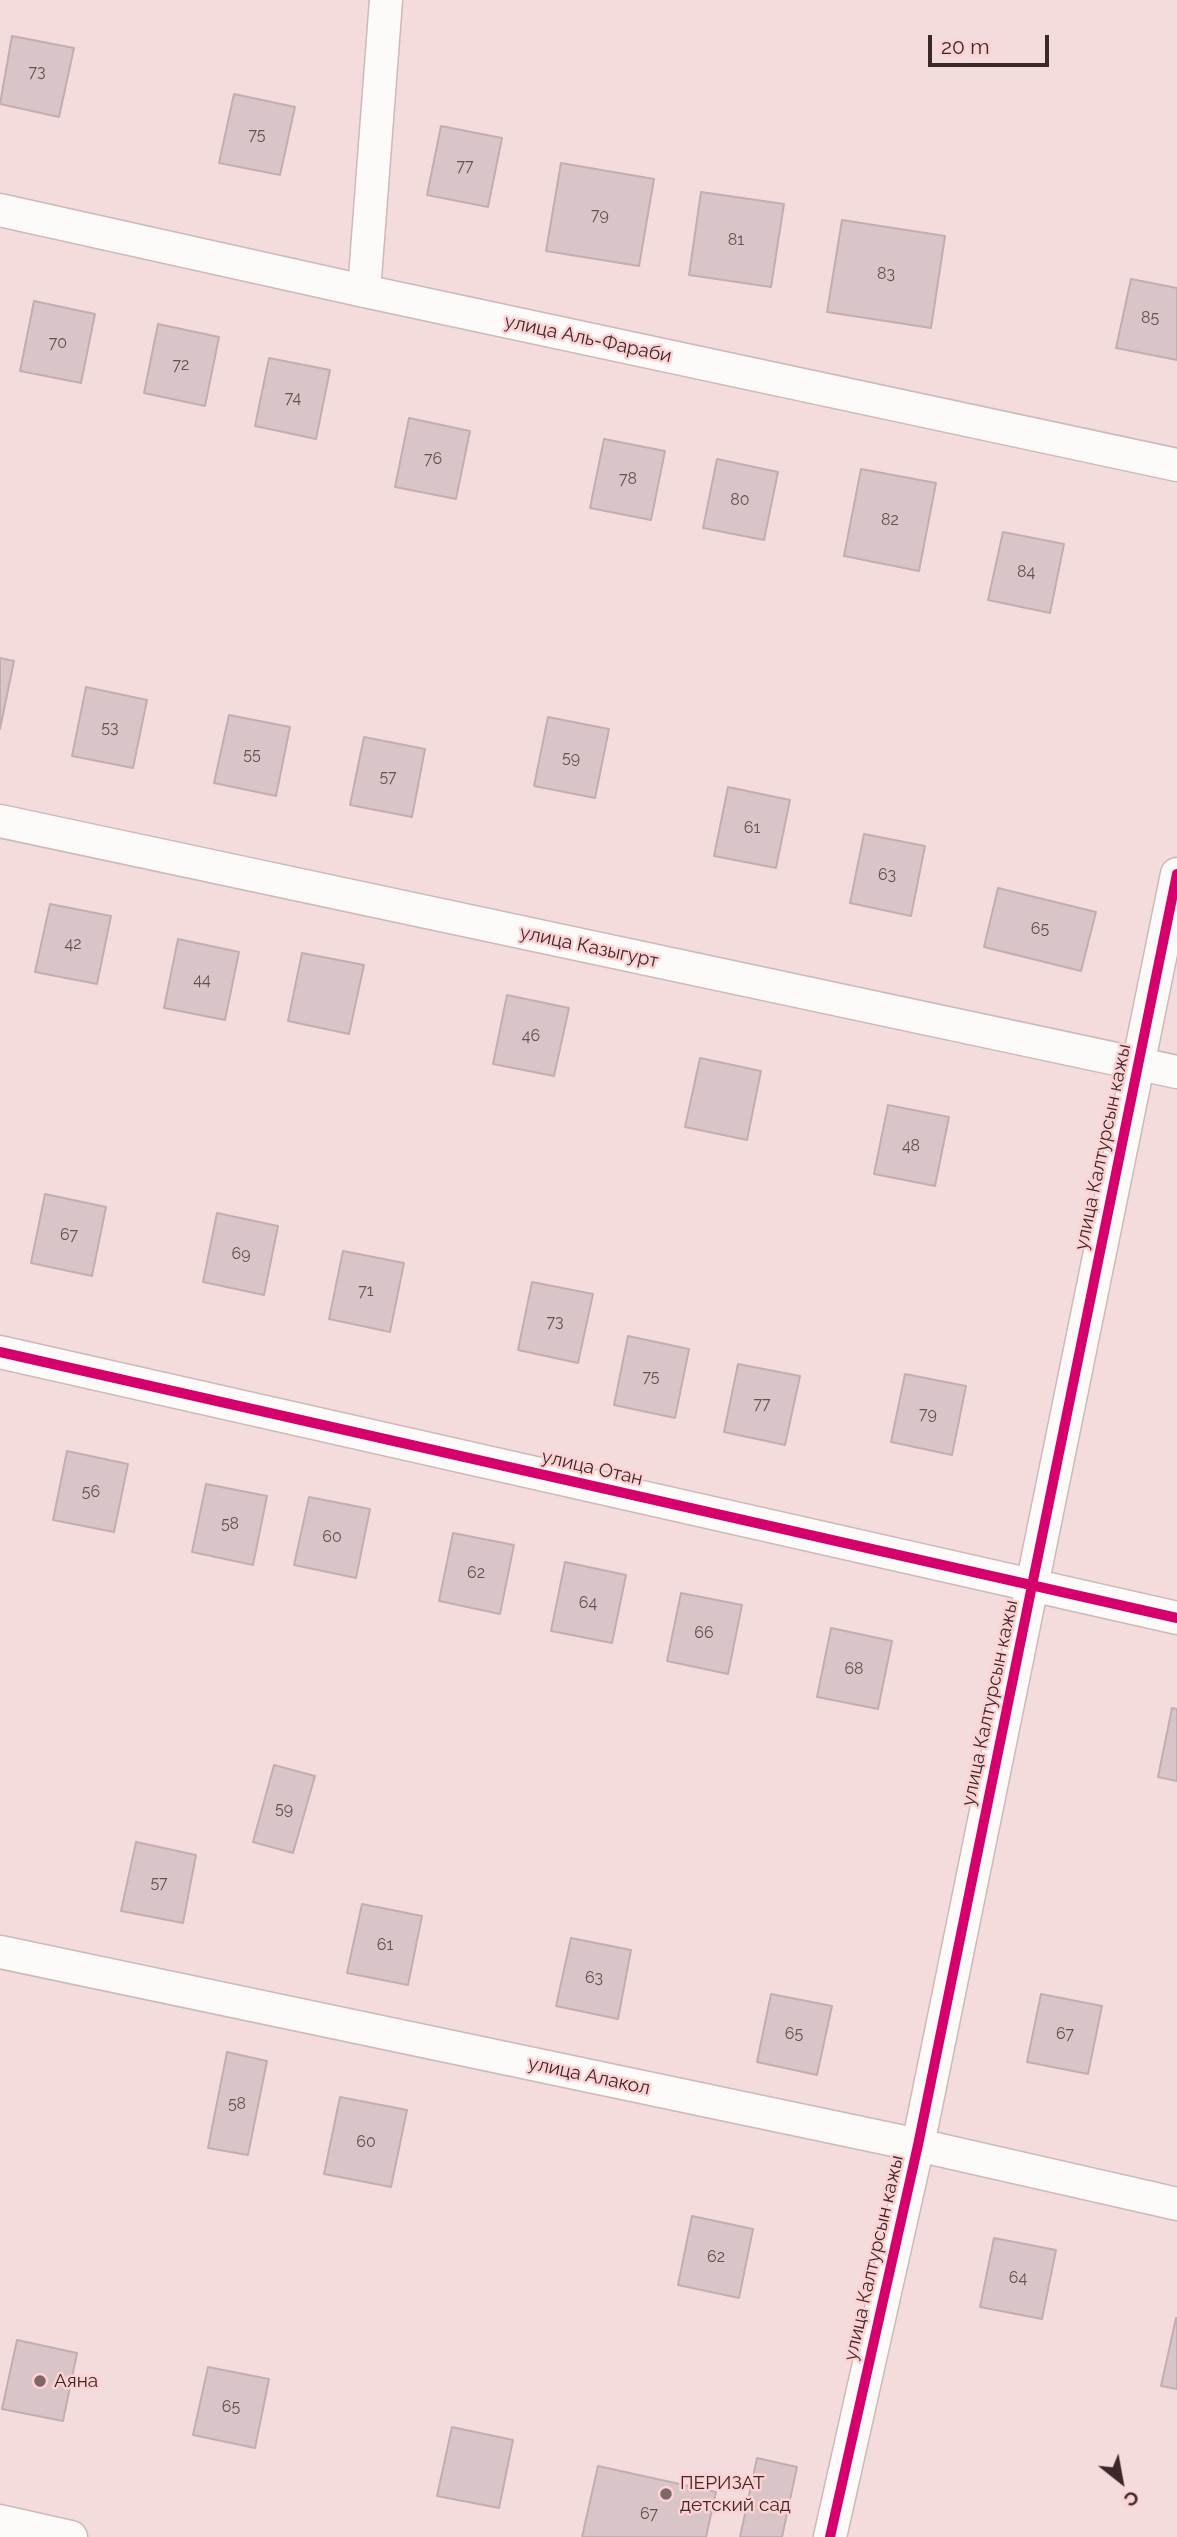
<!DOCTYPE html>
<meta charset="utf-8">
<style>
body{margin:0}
#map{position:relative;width:1177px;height:2537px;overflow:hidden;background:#f4dcdc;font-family:Raleway,sans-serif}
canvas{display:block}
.north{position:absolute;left:1086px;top:2446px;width:70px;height:70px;-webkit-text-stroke:5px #fed1d3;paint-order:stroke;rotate:149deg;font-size:19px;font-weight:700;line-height:28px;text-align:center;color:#3d2829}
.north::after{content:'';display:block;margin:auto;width:24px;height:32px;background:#3d2829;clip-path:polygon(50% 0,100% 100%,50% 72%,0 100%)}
.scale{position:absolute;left:928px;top:35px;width:121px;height:32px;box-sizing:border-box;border:4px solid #3d2829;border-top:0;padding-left:9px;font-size:21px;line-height:24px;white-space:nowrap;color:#3d2829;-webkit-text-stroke:5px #fed1d3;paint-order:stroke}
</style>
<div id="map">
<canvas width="1177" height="2537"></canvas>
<div class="north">С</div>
<div class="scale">20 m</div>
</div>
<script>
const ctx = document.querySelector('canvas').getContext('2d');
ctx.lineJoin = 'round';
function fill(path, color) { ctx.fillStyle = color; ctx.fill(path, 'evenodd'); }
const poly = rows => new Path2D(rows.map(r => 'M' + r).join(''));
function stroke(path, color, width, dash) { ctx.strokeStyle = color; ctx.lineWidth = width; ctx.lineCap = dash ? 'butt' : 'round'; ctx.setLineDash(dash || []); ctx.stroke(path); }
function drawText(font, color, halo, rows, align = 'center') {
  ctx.font = font + ' Raleway,sans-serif'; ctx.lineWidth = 5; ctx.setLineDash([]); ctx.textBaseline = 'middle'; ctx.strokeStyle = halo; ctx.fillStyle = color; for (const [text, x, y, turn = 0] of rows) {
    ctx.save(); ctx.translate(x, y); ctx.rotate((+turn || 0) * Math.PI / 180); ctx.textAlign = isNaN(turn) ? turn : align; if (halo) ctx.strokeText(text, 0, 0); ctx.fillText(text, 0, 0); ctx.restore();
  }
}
const building = poly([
 [12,36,74,48,59,117,0,104,12,36],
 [234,94,295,107,280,175,219,163,234,94],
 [441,126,502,138,488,207,427,195,441,126],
 [561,163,654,179,639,266,546,251,561,163],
 [701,192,784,204,771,287,689,275,701,192],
 [842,220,945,236,931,328,827,312,842,220],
 [1131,279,1177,288,1177,360,1116,348,1131,279],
 [34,301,95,314,81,383,20,371,34,301],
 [158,324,219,337,205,406,144,393,158,324],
 [269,358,330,370,316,439,255,426,269,358],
 [409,418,470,431,456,499,395,487,409,418],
 [604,439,665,451,651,520,590,508,604,439],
 [717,459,778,472,764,540,703,528,717,459],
 [861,469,936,483,919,571,844,556,861,469],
 [1003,532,1064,544,1050,613,988,600,1003,532],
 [0,658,14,661,0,729,0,658],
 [86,687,147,700,133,768,72,756,86,687],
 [229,715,290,727,276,796,214,783,229,715],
 [548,717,609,729,595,798,534,786,548,717],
 [364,737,425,749,412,817,350,805,364,737],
 [728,787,790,800,776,868,714,856,728,787],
 [864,834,925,846,911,916,850,903,864,834],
 [998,888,1096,912,1081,971,984,947,998,888],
 [50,904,111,916,97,984,35,972,50,904],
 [178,939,239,952,225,1020,164,1008,178,939],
 [302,953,364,965,349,1034,288,1021,302,953],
 [507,995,569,1008,554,1076,493,1064,507,995],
 [700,1058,761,1071,747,1140,685,1127,700,1058],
 [888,1105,949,1117,935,1186,874,1174,888,1105],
 [45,1194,106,1207,92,1276,31,1263,45,1194],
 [217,1213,278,1226,264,1295,203,1282,217,1213],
 [343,1251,404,1263,390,1332,329,1319,343,1251],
 [532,1282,593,1294,578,1363,518,1350,532,1282],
 [628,1336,689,1349,675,1418,614,1405,628,1336],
 [738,1364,800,1376,785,1445,724,1432,738,1364],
 [905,1374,966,1386,952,1455,891,1442,905,1374],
 [67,1451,128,1464,114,1532,53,1520,67,1451],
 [206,1484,267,1496,253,1565,192,1552,206,1484],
 [309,1497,370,1509,356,1578,294,1565,309,1497],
 [453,1533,514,1545,500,1614,439,1601,453,1533],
 [565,1562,626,1575,612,1643,551,1631,565,1562],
 [681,1593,742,1605,728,1674,667,1661,681,1593],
 [831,1628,892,1641,878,1709,817,1697,831,1628],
 [1172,1708,1177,1709,1177,1781,1158,1777,1172,1708],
 [274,1765,315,1776,293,1853,253,1842,274,1765],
 [136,1842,196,1855,183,1923,121,1911,136,1842],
 [362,1904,422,1916,408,1985,347,1973,362,1904],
 [571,1938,631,1950,618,2019,556,2006,571,1938],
 [771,1994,832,2006,817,2075,757,2062,771,1994],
 [1041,1994,1102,2006,1088,2074,1027,2062,1041,1994],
 [227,2052,267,2061,248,2155,208,2148,227,2052],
 [340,2097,407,2110,391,2187,324,2174,340,2097],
 [692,2216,753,2229,739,2298,678,2285,692,2216],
 [994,2238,1056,2250,1042,2319,980,2307,994,2238],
 [1176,2318,1177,2318,1177,2389,1161,2386,1176,2318],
 [17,2340,77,2353,63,2421,2,2409,17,2340],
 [208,2367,269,2379,255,2448,193,2435,208,2367],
 [452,2427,513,2440,499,2508,437,2496,452,2427],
 [757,2458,797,2467,782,2537,740,2537,757,2458],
 [598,2466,716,2492,706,2537,582,2537,598,2466]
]);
const street = poly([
 [0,210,364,291,1177,465],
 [364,291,386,0],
 [0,821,1177,1072],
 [0,1352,1177,1618],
 [0,1952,918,2145,1177,2204],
 [0,2521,71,2537],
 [830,2537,918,2145,1177,874]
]);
const cycleway = poly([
 [0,1352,1177,1618],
 [830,2537,918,2145,1177,874]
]);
const markers = [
 [40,2381,7,"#7d6768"],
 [666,2494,7,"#7d6768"]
];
const numberNames = [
 ["73",37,72],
 ["75",257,135],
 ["77",465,166],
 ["79",600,215],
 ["81",736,240],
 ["83",886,274],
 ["85",1150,318],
 ["70",58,343],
 ["72",181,365],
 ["74",293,398],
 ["76",433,459],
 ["78",628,479],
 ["80",740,500],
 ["82",890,520],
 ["84",1026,572],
 ["53",110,728],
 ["55",252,755],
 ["59",571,758],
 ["57",388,777],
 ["61",752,828],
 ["63",887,875],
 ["65",1040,929],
 ["42",73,944],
 ["44",202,980],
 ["46",531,1036],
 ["48",911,1146],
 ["67",69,1235],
 ["69",241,1254],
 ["71",366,1291],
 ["73",555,1322],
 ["75",651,1377],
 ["77",762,1404],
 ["79",928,1414],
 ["56",91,1492],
 ["58",230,1524],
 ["60",332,1537],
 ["62",476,1573],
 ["64",588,1603],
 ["66",704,1633],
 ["68",854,1669],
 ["59",284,1809],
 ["57",159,1883],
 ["61",385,1945],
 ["63",594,1978],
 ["65",794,2034],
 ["67",1065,2034],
 ["58",237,2104],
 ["60",366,2142],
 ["62",716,2257],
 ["64",1018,2278],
 ["65",231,2407],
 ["67",649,2514]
];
const streetNames = [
 ["улица Аль-Фараби",588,339,12],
 ["улица Казыгурт",589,947,12],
 ["улица Калтурсын кажы",1103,1147,-78],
 ["улица Отан",592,1468,13],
 ["улица Калтурсын кажы",990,1703,-78],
 ["улица Алакол",589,2076,12],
 ["улица Калтурсын кажы",874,2258,-77]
];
const poiNames = [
 ["Аяна",54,2381],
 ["ПЕРИЗАТ",680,2483],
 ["детский сад",680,2505]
];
fill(building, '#d9c4c7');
stroke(building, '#c2aeb2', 2);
stroke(street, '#ceb8b9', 35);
stroke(street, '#fdfafa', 32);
stroke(cycleway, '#d6006c', 10);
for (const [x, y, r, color] of markers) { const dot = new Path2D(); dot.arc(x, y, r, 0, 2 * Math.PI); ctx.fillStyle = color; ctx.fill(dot); stroke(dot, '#fed1d3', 2.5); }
drawText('16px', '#665052', null, numberNames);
drawText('19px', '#3d2829', '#fed1d3', streetNames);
drawText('19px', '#3d2829', '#fed1d3', poiNames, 'left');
</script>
